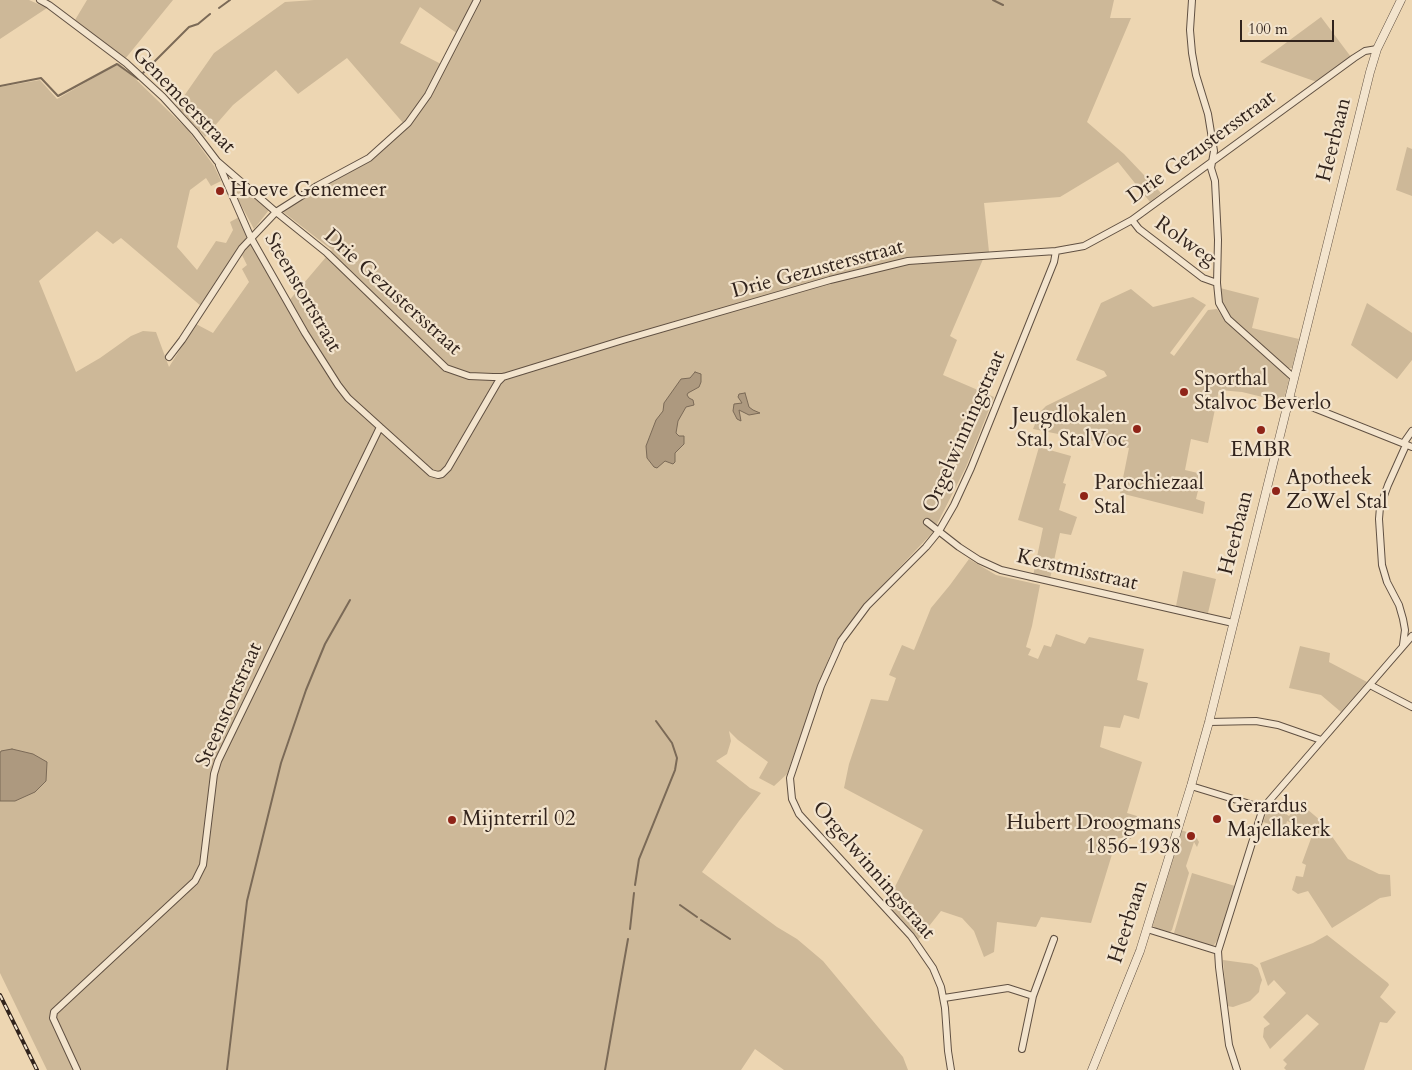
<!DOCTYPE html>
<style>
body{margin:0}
#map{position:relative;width:1412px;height:1070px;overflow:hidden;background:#edd6b2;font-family:Cardo,serif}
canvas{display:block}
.scale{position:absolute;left:1240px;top:20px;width:94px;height:22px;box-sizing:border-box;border:2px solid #31231c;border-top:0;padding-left:6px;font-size:15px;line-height:18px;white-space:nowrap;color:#31231c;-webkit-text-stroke:4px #f3e4cd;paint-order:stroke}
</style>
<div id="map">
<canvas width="1412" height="1070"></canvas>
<div class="scale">100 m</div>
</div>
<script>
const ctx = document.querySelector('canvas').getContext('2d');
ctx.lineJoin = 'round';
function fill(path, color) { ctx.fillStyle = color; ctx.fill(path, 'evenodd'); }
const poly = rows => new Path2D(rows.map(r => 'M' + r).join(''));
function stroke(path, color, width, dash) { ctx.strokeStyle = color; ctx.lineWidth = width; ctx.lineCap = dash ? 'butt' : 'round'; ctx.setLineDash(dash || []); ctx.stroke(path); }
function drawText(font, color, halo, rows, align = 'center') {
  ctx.font = font + ' Cardo,serif'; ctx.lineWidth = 4.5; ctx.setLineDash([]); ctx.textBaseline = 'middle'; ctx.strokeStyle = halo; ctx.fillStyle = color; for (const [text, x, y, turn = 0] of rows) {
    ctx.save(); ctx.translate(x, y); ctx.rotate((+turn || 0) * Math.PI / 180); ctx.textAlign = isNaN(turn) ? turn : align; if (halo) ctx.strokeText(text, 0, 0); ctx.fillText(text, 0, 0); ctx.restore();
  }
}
const green = poly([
 [0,0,29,0,47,8,0,39],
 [87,0,173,0,125,59,75,20],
 [314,0,1114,0,1110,18,1131,18,1087,122,1124,154,1161,193,1150,202,1118,162,1060,197,984,203,989,252,984,257,950,336,957,340,943,375,994,397,966,467,933,532,863,606,830,655,787,774,774,786,759,778,768,762,738,740,729,731,731,741,727,754,716,761,750,788,761,793,739,821,702,872,777,927,797,939,823,961,903,1057,908,1070,784,1070,755,1049,741,1070,47,1070,0,973,0,87,40,80,57,99,119,63,188,130,214,166,221,181,211,186,206,178,190,190,177,247,197,270,216,241,226,243,233,230,230,222,241,216,247,235,244,243,201,306,121,238,113,244,97,231,39,281,76,372,100,358,131,336,143,331,156,332,169,367,196,324,213,333,249,282,242,269,247,265,242,255,250,243,287,303,332,250,282,211,317,189,371,161,404,124,347,58,298,94,276,70,233,105,205,137,177,106,214,53,285,2],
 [420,7,458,34,441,64,400,43],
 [1321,17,1351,57,1317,82,1260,62],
 [1407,147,1412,149,1412,196,1396,190],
 [231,179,269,210,254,229,228,181],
 [1220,288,1259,298,1252,328,1299,339,1292,368,1286,368,1232,319,1223,305],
 [1131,289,1153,307,1193,297,1206,305,1170,353,1174,356,1208,310,1217,309,1225,321,1286,375,1289,380,1283,402,1242,392,1219,390,1208,443,1191,439,1185,470,1202,474,1196,499,1205,502,1203,514,1120,493,1129,448,1033,429,1040,412,1046,406,1107,376,1104,371,1076,360,1101,303],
 [1367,303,1412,333,1412,360,1397,379,1351,345],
 [1039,447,1071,456,1063,483,1066,484,1059,510,1077,517,1071,535,1060,533,1050,579,1033,576,1043,528,1018,520],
 [969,559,996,575,1040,585,1032,626,1026,647,1031,649,1028,655,1038,659,1044,645,1051,647,1056,634,1085,644,1089,637,1144,649,1137,680,1148,683,1139,719,1124,715,1120,728,1104,726,1100,747,1142,762,1127,813,1137,816,1131,839,1117,838,1091,923,1041,917,1036,927,997,922,994,952,984,957,974,931,962,918,941,911,918,940,886,905,923,830,844,788,849,764,871,699,888,701,896,678,889,675,902,645,914,650,931,608,950,585],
 [1183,571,1216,579,1208,613,1176,606],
 [1300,646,1330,653,1329,662,1367,682,1341,712,1321,695,1289,688],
 [1300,803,1321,821,1348,859,1379,874,1390,875,1391,896,1380,898,1332,928,1308,891,1298,894,1292,890,1296,876,1303,877,1306,865,1302,863,1313,833,1287,821,1285,829,1263,822,1270,804,1289,816],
 [1181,830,1195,835,1199,842,1197,847,1194,842,1186,866,1189,873,1172,930,1169,933,1157,929,1152,925],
 [1192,873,1235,886,1219,938,1214,945,1211,946,1176,935,1174,933],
 [1327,935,1388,983,1389,985,1380,997,1396,1012,1387,1023,1380,1022,1364,1070,1286,1070,1284,1068,1287,1064,1283,1060,1319,1024,1307,1014,1270,1049,1263,1037,1264,1028,1270,1024,1263,1017,1286,993,1274,980,1268,986,1260,963,1313,943],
 [1223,960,1252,964,1258,968,1262,980,1260,986,1259,992,1250,1001,1233,1007,1227,1006]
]);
const water = poly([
 [695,372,701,374,701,382,699,387,688,393,687,395,689,398,693,400,694,405,686,407,678,421,676,433,679,436,684,436,684,444,675,453,675,462,673,464,665,461,657,468,654,467,647,458,646,446,656,420,663,411,664,403,681,379,690,378,695,372],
 [745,393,749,407,753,410,760,413,749,415,739,410,741,421,737,419,733,411,734,404,742,403,738,397,739,394,745,393],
 [12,749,33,754,47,762,46,781,35,792,15,801,0,801,0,753,1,751,12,749]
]);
const stream = poly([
 [993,0,1003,5],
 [219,8,230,0],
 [143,73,189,27,198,24,210,14],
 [0,86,41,78,58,96,117,64,138,79],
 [635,885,639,859,675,770,677,758,672,743,656,721],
 [680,905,697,917],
 [701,920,730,939],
 [630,929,634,893],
 [227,1070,247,901,281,763,306,690,325,644,350,600],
 [605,1070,628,939]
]);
const minor = poly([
 [40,0,49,5,126,63,163,97,195,132,217,161,276,212,327,253,446,368,469,376,493,377,503,377,623,340,830,280,908,261,1056,251,1084,246,1132,220,1354,58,1365,51,1377,49],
 [1192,0,1190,30,1192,53,1196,75,1208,114,1214,151,1211,168,1215,181,1218,240,1217,283],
 [219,165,251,238,305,333,338,385,348,398,431,473,438,475,442,474,448,468,498,382,503,377],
 [1132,220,1139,229,1203,278,1217,283,1219,303,1228,319,1294,378],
 [169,357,182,340,242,248,276,212,317,186,369,158,408,123,428,95,477,0],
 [1289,398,1412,447],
 [927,522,959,547,979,560,1001,570,1233,623],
 [1403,645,1405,630,1403,619,1399,605,1387,582,1382,565,1379,519,1380,507,1388,485,1406,445,1405,441,1412,431],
 [1370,685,1412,707],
 [1209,722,1256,721,1278,725,1321,740],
 [1191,786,1263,808],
 [1147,929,1218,951],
 [944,998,1008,988,1033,996],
 [1022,1049,1033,996,1054,939],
 [77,1070,53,1018,54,1012,195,881,203,865,214,774,218,761,380,427],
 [951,1070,948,1051,945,1008,941,987,933,968,911,936,799,814,792,799,790,778,821,686,841,641,867,606,926,547,939,531,954,505,971,468,1054,262,1056,251],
 [1237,1070,1229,1045,1219,967,1218,951,1263,808,1412,636]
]);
const tertiary = poly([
 [1092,1070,1140,951,1191,786,1209,722,1370,72,1377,49,1401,0]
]);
const rail = poly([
 [0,995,37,1070]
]);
const markers = [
 [220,191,5,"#8f2418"],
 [1184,392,5,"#8f2418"],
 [1137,429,5,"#8f2418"],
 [1261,430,5,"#8f2418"],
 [1276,491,5,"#8f2418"],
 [1084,496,5,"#8f2418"],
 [1217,819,5,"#8f2418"],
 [452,820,5,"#8f2418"],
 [1191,836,5,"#8f2418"]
];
const streetNames = [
 ["Genemeerstraat",183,101,46],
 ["Heerbaan",1335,140,-76],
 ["Drie Gezustersstraat",1202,148,-36],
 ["Rolweg",1185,242,35],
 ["Drie Gezustersstraat",818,270,-15],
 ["Steenstortstraat",302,293,60],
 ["Drie Gezustersstraat",392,293,42],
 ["Orgelwinningstraat",965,432,-66],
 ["Heerbaan",1237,533,-76],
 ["Kerstmisstraat",1077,571,13],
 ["Steenstortstraat",230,705,-66],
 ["Orgelwinningstraat",873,871,49],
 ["Heerbaan",1129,922,-72]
];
const poiNames = [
 ["Hoeve Genemeer",230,191],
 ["Sporthal",1194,380],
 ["Stalvoc Beverlo",1194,404],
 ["Jeugdlokalen",1127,417,"right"],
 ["Stal, StalVoc",1127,441,"right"],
 ["EMBR",1261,451,"center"],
 ["Apotheek",1286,479],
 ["ZoWel Stal",1286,503],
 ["Parochiezaal",1094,484],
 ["Stal",1094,508],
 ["Gerardus",1227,807],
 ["Majellakerk",1227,831],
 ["Mijnterril 02",462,820],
 ["Hubert Droogmans",1181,824,"right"],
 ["1856-1938",1181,848,"right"]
];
fill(green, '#cdb898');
fill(water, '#ad997f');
stroke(water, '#7b6a57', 1);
stroke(stream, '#7b6a57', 2);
stroke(minor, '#605042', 8);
stroke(tertiary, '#605042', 9);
stroke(minor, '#f3e4cd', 6);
stroke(tertiary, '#f3e4cd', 8);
stroke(rail, '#31231c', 4);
stroke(rail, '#f3e4cd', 2, [5.5]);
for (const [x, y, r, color] of markers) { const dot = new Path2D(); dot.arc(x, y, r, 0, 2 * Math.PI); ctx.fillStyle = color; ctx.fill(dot); stroke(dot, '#f3e4cd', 2); }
drawText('21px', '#31231c', '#f3e4cd', streetNames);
drawText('21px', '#31231c', '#f3e4cd', poiNames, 'left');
</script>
